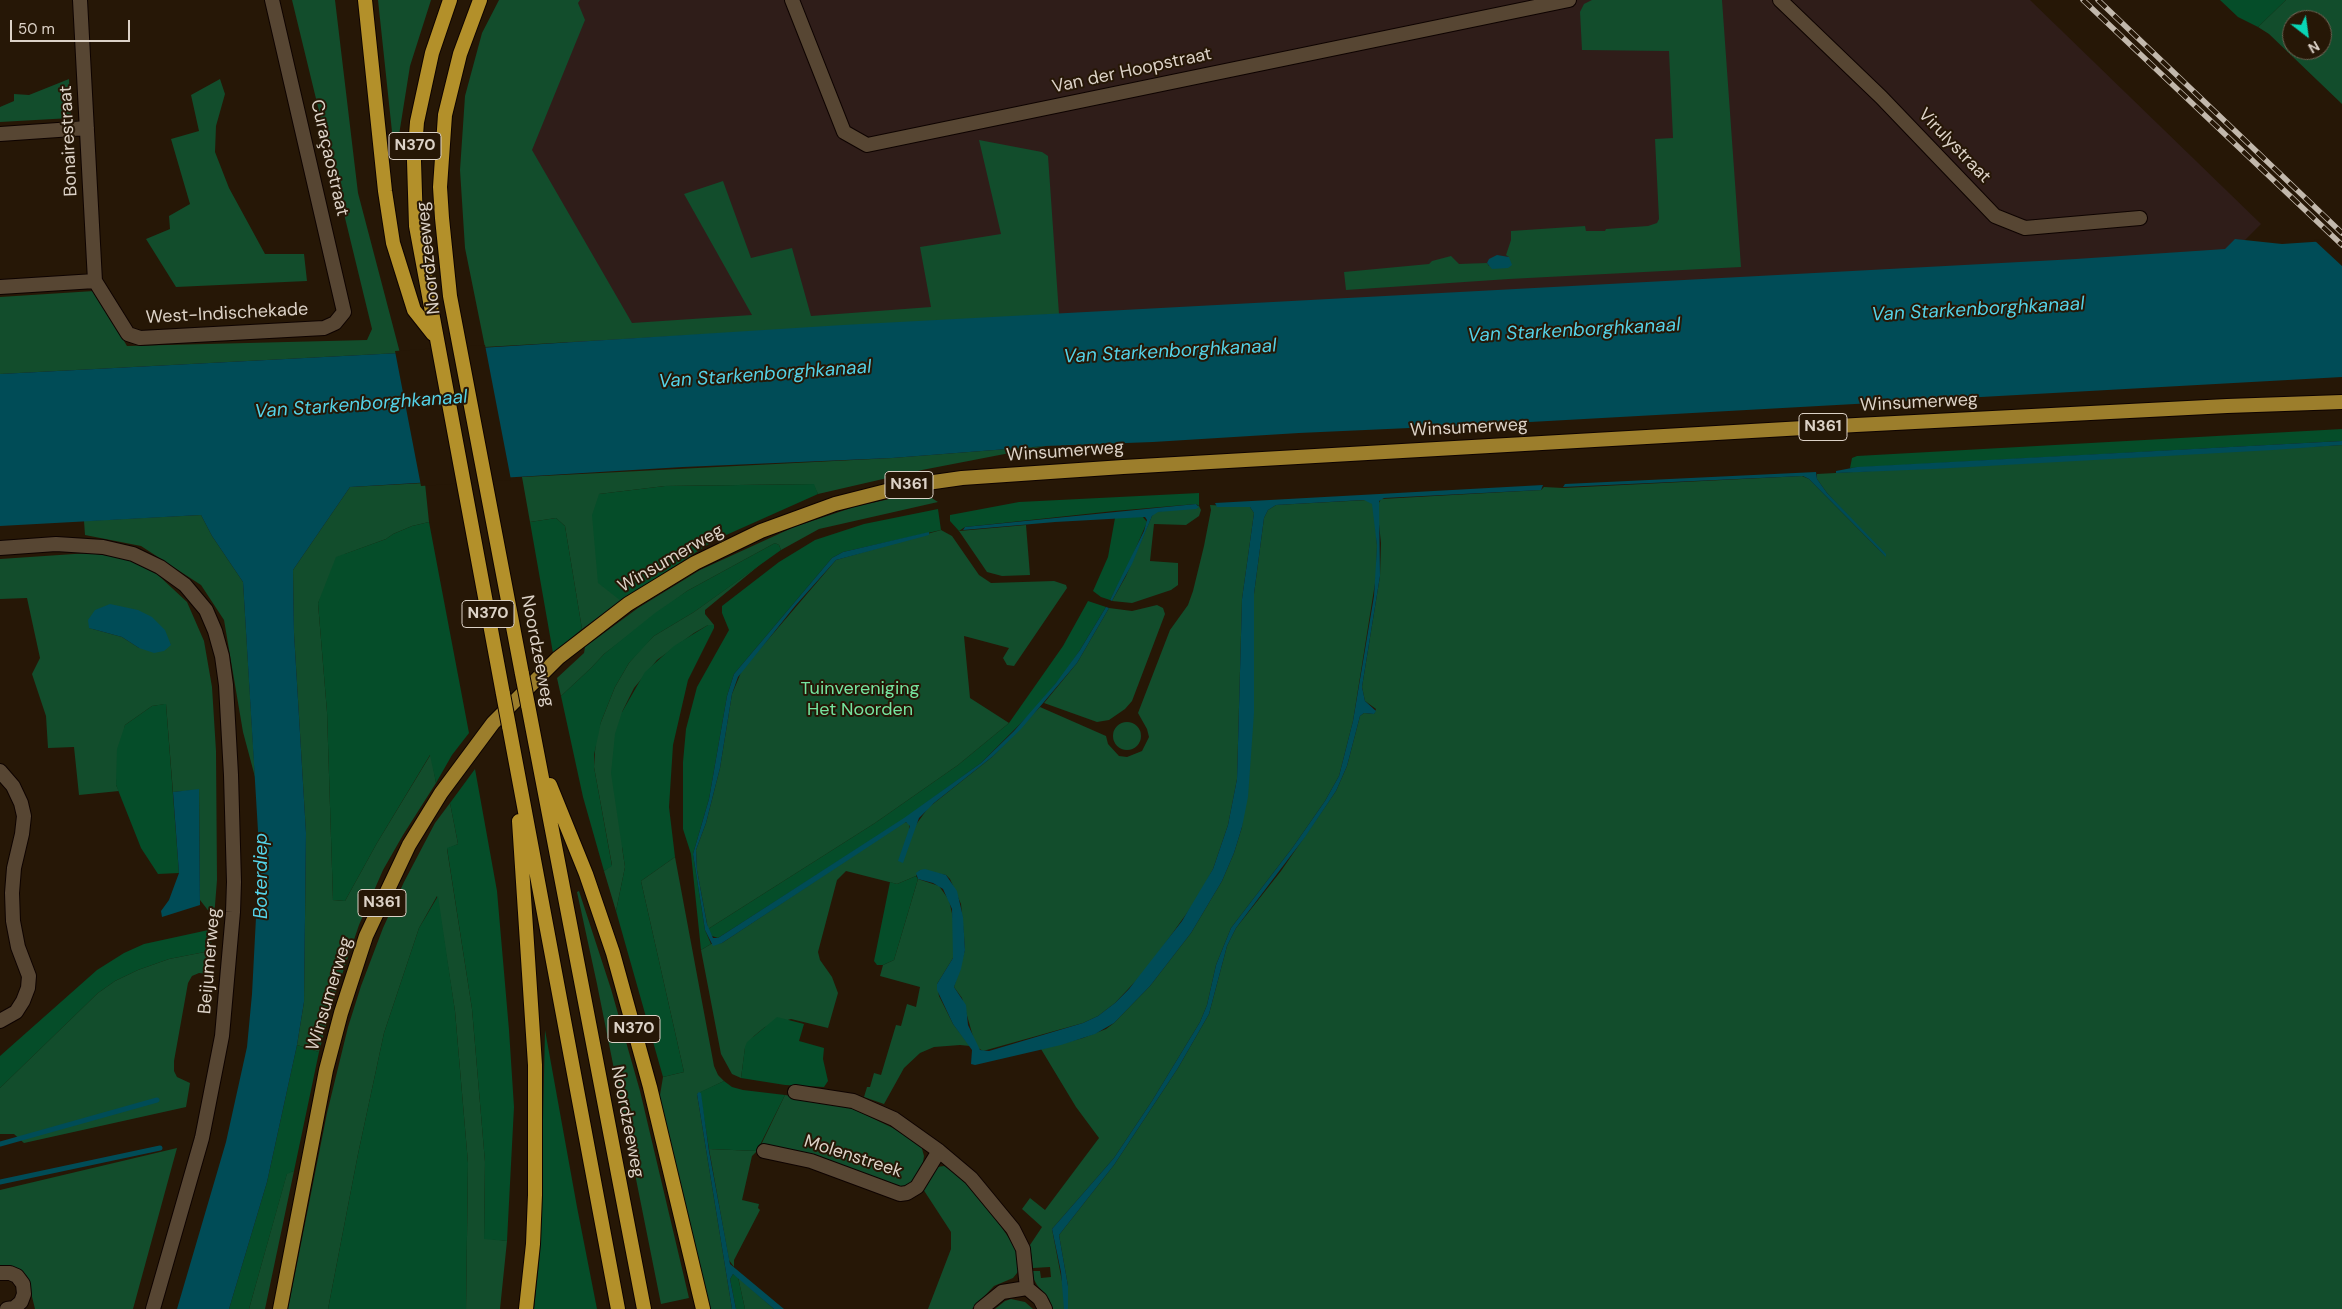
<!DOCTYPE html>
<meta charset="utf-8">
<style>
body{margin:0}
#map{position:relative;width:2342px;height:1309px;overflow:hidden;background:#261706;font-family:"DM Sans",sans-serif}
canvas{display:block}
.north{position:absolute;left:2282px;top:10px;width:50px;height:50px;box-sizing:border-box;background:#261706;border:1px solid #6f6253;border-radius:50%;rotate:150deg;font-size:14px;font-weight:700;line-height:20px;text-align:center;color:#dcd2c7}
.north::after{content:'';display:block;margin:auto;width:18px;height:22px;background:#09d5b5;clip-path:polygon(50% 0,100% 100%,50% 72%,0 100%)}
.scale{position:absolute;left:10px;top:20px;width:120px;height:22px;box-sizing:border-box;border:2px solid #dcd2c7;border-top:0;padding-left:6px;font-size:15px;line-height:18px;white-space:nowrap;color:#dcd2c7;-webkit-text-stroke:4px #261706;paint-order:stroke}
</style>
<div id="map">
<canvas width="2342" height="1309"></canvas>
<div class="north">N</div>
<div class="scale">50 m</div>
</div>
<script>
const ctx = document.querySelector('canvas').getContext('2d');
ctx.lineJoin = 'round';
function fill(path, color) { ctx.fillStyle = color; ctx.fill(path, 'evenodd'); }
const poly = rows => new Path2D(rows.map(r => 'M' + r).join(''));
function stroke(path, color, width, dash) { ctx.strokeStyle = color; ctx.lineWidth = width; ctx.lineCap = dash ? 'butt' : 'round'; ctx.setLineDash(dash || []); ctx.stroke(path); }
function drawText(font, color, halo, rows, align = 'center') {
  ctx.font = font + ' "DM Sans",sans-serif'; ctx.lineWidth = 4; ctx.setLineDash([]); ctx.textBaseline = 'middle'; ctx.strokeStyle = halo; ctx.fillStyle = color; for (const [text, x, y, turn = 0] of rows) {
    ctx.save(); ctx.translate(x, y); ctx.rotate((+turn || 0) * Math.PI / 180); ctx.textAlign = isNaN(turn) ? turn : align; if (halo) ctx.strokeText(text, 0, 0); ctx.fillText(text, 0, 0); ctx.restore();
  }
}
const industrial = poly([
 [569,0,2030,0,2261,224,2229,256,570,350,527,216,521,154]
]);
const green = poly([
 [292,0,335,0,358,193,400,353,0,374,0,297,94,291,127,346,367,340,372,329],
 [378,0,431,0,410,66,395,160],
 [499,0,580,0,578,3,585,20,532,150,632,323,752,315,684,194,723,181,751,258,792,248,811,316,931,307,920,247,1001,234,979,140,1042,152,1048,156,1059,314,485,347,465,248,460,170,465,96,482,33],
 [1592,0,1722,0,1741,267,1509,279,1346,290,1344,272,1429,264,1432,261,1451,256,1459,264,1487,263,1489,266,1509,257,1506,255,1511,240,1511,231,1585,226,1586,231,1605,231,1606,229,1648,226,1657,223,1659,219,1655,139,1673,138,1669,51,1582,50,1580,12,1584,4],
 [2286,0,2342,0,2342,104,2269,34,2258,27],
 [2292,20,2322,20,2322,50,2292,50],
 [69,79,71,118,0,122,0,107,14,101,14,94,29,95],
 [220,79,225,94,216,126,215,152,229,188,265,254,304,254,307,281,176,287,146,239,170,229,169,216,190,204,171,139,199,131,191,95],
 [2342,445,2342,1309,1068,1309,1068,1286,1059,1235,1114,1165,1178,1068,1209,1014,1227,946,1236,928,1281,871,1336,791,1347,766,1360,716,1364,713,1374,714,1376,709,1365,701,1362,687,1380,576,1381,543,1377,506,1381,499,1541,490,1544,487,1563,488,1802,476,1809,479,1886,557,1827,493,1817,479,1817,474],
 [1046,446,922,470,818,494,813,484,665,486,599,494,621,601,582,629,565,526,556,518,530,522,522,477,892,458],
 [425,483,429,522,412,526,393,534,386,539,345,554,318,603,327,712,333,900,345,901,377,843,431,754,436,783,403,835,383,870,359,925,332,1004,319,1052,297,1045,304,1002,306,833,294,633,293,570,350,487],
 [916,493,927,495,938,502,819,529,781,550,779,545,775,543,687,591,604,654,591,668,561,696,557,678,584,653,585,647,638,608,700,570,794,527,854,507],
 [1367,500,1373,504,1375,518,1377,546,1376,577,1353,721,1339,776,1325,801,1293,847,1231,928,1216,965,1207,1005,1200,1022,1152,1101,1114,1158,1052,1229,1064,1292,1064,1309,1053,1309,1049,1299,1037,1285,1032,1276,1032,1271,1040,1271,1041,1278,1051,1277,1050,1267,1033,1268,1030,1245,1042,1227,1022,1209,1030,1198,1045,1210,1099,1138,1076,1107,1041,1049,1083,1038,1106,1029,1114,1023,1150,986,1191,933,1222,881,1234,853,1242,827,1254,594,1264,518,1268,510,1276,505],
 [1210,505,1250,507,1254,513,1242,599,1237,779,1228,825,1213,869,1197,899,1146,970,1115,1003,1098,1016,1083,1023,983,1051,978,1048,974,1040,962,998,954,987,965,950,964,936,961,904,950,879,946,875,920,870,916,876,897,884,846,871,837,880,818,952,820,960,832,977,838,993,828,1028,791,1019,765,1027,754,1036,745,1048,741,1078,732,1074,721,1054,701,950,711,944,722,943,904,822,910,823,909,830,915,826,928,808,992,757,1040,707,1106,736,1108,744,1119,756,1127,757,1142,751,1149,737,1147,729,1138,713,1170,630,1188,605,1193,591,1204,546,1211,510],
 [1199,506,1201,510,1199,516,1186,525,1154,524,1150,561,1178,563,1178,585,1171,590,1132,603,1112,601,1126,576,1152,516,1155,512],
 [201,515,212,536,243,582,255,777,243,732,224,620,201,585,141,546,85,535,84,521],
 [1026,525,1030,575,1002,576,987,572,959,531],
 [941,530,952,536,979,575,991,583,1054,581,1066,585,1067,588,1014,666,1007,665,1003,658,1009,648,964,636,970,698,1009,723,958,765,875,823,708,929,697,870,696,850,706,823,720,768,732,694,742,670,836,560],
 [89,553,125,558,157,574,187,602,204,641,212,687,216,751,217,880,214,918,200,900,199,790,173,792,166,704,152,706,125,725,116,785,119,791,79,795,74,747,48,748,46,716,32,674,40,658,27,598,0,599,0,559],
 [89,628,171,644,139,648,122,637],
 [762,563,705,610,705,614,714,625,708,625,694,633,657,660,634,688,622,712,622,847,625,867,616,911,604,871,612,865,594,767,596,737,601,722,615,687,629,663,641,649,654,636,694,612],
 [1157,605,1163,608,1165,614,1132,701,1125,709,1109,720,1097,722,1044,703,1077,663,1109,608,1132,611],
 '1113 736a14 14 0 1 1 28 0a14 14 0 1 1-28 0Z',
 [450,803,458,844,447,849,472,1009,485,1162,484,1238,507,1241,500,1309,466,1309,468,1163,455,1011,437,896,419,928,384,1033,358,1154,328,1309,288,1309,327,1113,348,1027,361,986,383,928,404,882,435,823],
 [675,857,714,1066,718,1075,724,1081,697,1094,732,1309,709,1309,659,1101,663,1077,684,1072,641,881],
 [918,879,939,886,949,900,953,918,953,958,937,984,939,996,953,1024,970,1046,960,1045,934,1047,920,1053,904,1068,884,1104,864,1097,867,1087,870,1087,874,1073,881,1075,896,1025,901,1026,907,1004,916,1007,920,987,880,976,883,965,894,960],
 [579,891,611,989,640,1091,689,1298,661,1304,597,984,577,892],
 [210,951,208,974,199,973,192,976,188,983,174,1061,174,1071,177,1077,190,1083,186,1107,24,1143,14,1134,0,1134,0,1088,98,993,115,981,138,970,169,959],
 [785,1095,817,1100,853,1109,893,1128,921,1145,924,1156,922,1168,911,1183,899,1188,760,1147],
 [177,1148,133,1309,35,1309,27,1276,12,1266,0,1267,0,1190],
 [709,1149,757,1151,752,1156,742,1200,759,1204,758,1208,760,1210,734,1260,734,1267,729,1260],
 [944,1166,961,1176,984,1202,1018,1251,1020,1267,1017,1273,1013,1278,994,1286,972,1309,928,1309,951,1249,951,1232,923,1189,937,1167],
 [294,1171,265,1309,249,1309,287,1173],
 [738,1277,774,1309,745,1309],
 [1011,1299,1025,1302,1033,1309,995,1309,1005,1301]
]);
const forest = poly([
 [2220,0,2286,0,2258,27,2238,17],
 [2342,429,2342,441,1850,468,1852,458,1857,456],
 [814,484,818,494,715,540,621,601,598,583,592,515,599,494,665,486],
 [1199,493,1199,506,1196,504,1114,511,965,527,959,531,950,521,950,515,1019,502],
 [938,509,941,530,843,552,832,558,734,674,727,696,709,799,693,854,705,930,711,944,701,950,691,854,683,829,683,762,686,729,697,687,729,630,722,613,722,606,779,562,815,540,864,524],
 [1142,516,1147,522,1129,564,1110,600,1101,597,1093,591,1108,557,1115,518],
 [556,518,565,526,582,629,553,653,530,522],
 [429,522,469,733,452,755,436,783,430,755,377,843,345,901,333,900,327,712,318,603,336,557,386,539,393,534,412,526],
 [775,543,779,545,781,550,694,612,654,636,629,663,615,687,601,722,594,755,594,767,612,866,604,871,583,797,561,696,591,668,604,654,655,613,687,591],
 [1088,601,1106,607,1080,650,1063,675,1033,711,981,763,904,819,718,938,712,936,708,929,875,823,958,765,1009,723,1063,646],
 [708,625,714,625,714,628,688,680,673,745,669,807,675,857,641,881,684,1072,663,1077,616,911,625,867,611,773,613,754,615,734,622,712,645,672,674,646],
 [164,704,166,704,179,873,158,874,141,848,116,785,117,749,125,725,152,706],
 [475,769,497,891,509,1030,514,1107,507,1241,484,1239,485,1162,472,1009,447,848,458,844,450,803],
 [916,876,918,879,894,960,883,965,877,965,874,961,890,882,897,884],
 [438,896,455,1011,468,1163,466,1309,328,1309,358,1154,384,1033,419,928],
 [213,929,210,951,169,959,138,970,115,981,98,993,0,1088,0,1056,97,970,124,953,144,944],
 [777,1017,804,1024,799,1041,824,1048,823,1059,828,1081,824,1087,785,1085,741,1078,745,1047,747,1042],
 [545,1030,577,1207,597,1309,534,1309,540,1253],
 [297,1045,319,1052,294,1171,287,1174,249,1309,229,1309,267,1182],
 [724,1081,732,1087,743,1090,785,1095,757,1151,709,1149,700,1092],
 [733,1274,738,1277,745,1309,736,1309,730,1279]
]);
const water = poly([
 [2235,239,2282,244,2342,240,2342,377,1476,425,1299,433,1153,442,1046,446,892,458,683,467,350,487,293,570,294,633,306,833,304,1002,297,1045,267,1182,229,1309,177,1309,226,1142,247,1047,252,994,258,879,258,831,243,582,212,536,201,515,0,526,0,374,400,353,843,325,2076,259,2225,249],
 [1497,255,1509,257,1512,265,1508,268,1492,269,1487,263,1489,259],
 [2342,441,2342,445,2273,450,1933,469,1836,473,1836,471,1857,467],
 [1816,472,1817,479,1827,493,1886,554,1886,557,1809,479,1803,476,1563,487,1565,484],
 [1543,485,1541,490,1384,498,1379,501,1380,576,1362,687,1365,701,1376,711,1374,714,1364,713,1360,716,1347,766,1336,791,1305,837,1236,928,1227,946,1209,1014,1178,1068,1114,1165,1059,1235,1068,1286,1068,1309,1064,1309,1061,1272,1052,1229,1114,1158,1152,1101,1200,1022,1207,1005,1216,965,1231,928,1293,847,1325,801,1339,776,1353,721,1374,596,1377,546,1372,504,1364,500,1276,505,1268,510,1264,518,1254,594,1254,713,1248,797,1242,827,1234,853,1222,881,1191,933,1150,986,1114,1023,1095,1034,1061,1045,975,1065,971,1064,972,1050,953,1024,937,990,937,984,953,958,952,909,943,889,933,883,918,879,916,873,920,870,925,869,946,875,957,891,963,917,965,950,961,969,954,987,966,1005,968,1025,980,1050,989,1051,1083,1023,1098,1016,1115,1003,1129,989,1182,921,1213,869,1228,825,1237,779,1242,599,1254,513,1250,507,1217,507,1215,503],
 [1196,504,1199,507,1196,509,1158,512,1152,516,1132,564,1112,601,1110,600,1144,531,1147,520,1145,517,1055,522,963,530,965,527],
 [929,532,929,535,836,560,795,606,738,677,732,694,720,768,706,823,696,850,697,870,707,924,713,938,718,938,904,818,981,763,1014,731,1056,683,1080,650,1106,607,1109,608,1077,663,1021,729,992,757,934,803,919,818,903,863,898,861,910,826,906,822,722,943,713,946,705,930,693,854,709,799,727,696,734,674,832,558,843,552],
 [110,604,138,610,152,617,165,630,171,645,164,651,154,653,139,648,122,637,89,628,88,620,95,610],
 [199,789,200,905,162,917,161,911,169,900,179,873,173,792],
 [699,1092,701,1093,709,1151,730,1264,784,1309,774,1309,733,1274,730,1279,736,1309,732,1309,697,1094]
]);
const pier = poly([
 [2342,238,2342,266,2314,240],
 [485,345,511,480,421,486,395,351]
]);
const stream = poly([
 [0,1144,157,1100],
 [0,1182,160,1148]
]);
const minor = poly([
 [80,0,95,281,128,334,140,338,324,328,335,323,344,312,272,0],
 [792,0,844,132,867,145,1569,0],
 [1780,0,1881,97,1995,216,2025,228,2140,218],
 [0,134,87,128],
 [0,287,95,281],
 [0,548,56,544,103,547,133,554,160,567,185,585,206,610,215,631,222,656,226,685,231,775,234,882,233,912,222,1036,202,1138,153,1309],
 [0,771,13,786,21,803,24,816,22,834,14,868,12,893,13,921,18,947,29,976,28,988,23,1001,16,1012,0,1021],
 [795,1092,853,1101,894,1119,939,1151,971,1178,1013,1229,1023,1249,1027,1288],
 [764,1151,811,1161,900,1194,907,1193,917,1187,939,1151],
 [0,1273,10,1273,17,1276,23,1284,24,1294,21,1302,14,1308,7,1309],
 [1027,1288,1040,1299,1045,1309],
 [981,1309,1002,1292,1027,1288]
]);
const primary = poly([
 [280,1309,326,1070,341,1013,366,936,409,845,441,793,493,723,558,658,628,604,695,563,761,531,835,504,906,486,962,478,1123,467,1856,425,2227,406,2342,402]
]);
const trunk = poly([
 [365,0,385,191,393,243,414,310,433,334],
 [450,0,432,53,417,122,414,161,416,226,503,694],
 [480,0,460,54,445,115,440,187,442,218,450,296,522,674],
 [528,705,644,1309],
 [509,726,618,1309],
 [550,785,586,874,613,953,650,1087,703,1309],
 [519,821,535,1065,535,1195,533,1244,526,1309]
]);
const rail = poly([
 [2083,0,2342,245],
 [2098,0,2342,233]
]);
const trunkBridge = poly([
 [522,674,528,705],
 [503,694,509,726]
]);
const shields = [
 [415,146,52],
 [1823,427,48],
 [909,485,48],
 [488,614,52],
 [382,903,48],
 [634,1029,52]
];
const shieldNames = [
 ["N370",415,146],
 ["N361",1823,427],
 ["N361",909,485],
 ["N370",488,614],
 ["N361",382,903],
 ["N370",634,1029]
];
const streetNames = [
 ["Van der Hoopstraat",1132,71,-12],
 ["Bonairestraat",69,141,-93],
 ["Virulystraat",1954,146,46],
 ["Curaçaostraat",329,158,77],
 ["Noordzeeweg",429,258,-96],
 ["West-Indischekade",227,314,-3],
 ["Winsumerweg",1919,403,-3],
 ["Winsumerweg",1469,428,-3],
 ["Winsumerweg",1065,452,-4],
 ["Winsumerweg",671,559,-30],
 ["Noordzeeweg",537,651,79],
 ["Beijumerweg",210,961,-85],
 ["Winsumerweg",330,994,-73],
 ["Noordzeeweg",627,1122,79],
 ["Molenstreek",853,1157,18]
];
const parkNames = [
 ["Tuinvereniging",860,689],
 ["Het Noorden",860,710]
];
const waterNames = [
 ["Van Starkenborghkanaal",1978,310,-3],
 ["Van Starkenborghkanaal",1574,331,-3],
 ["Van Starkenborghkanaal",1170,352,-3],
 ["Van Starkenborghkanaal",765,375,-4],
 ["Van Starkenborghkanaal",361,405,-4],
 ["Boterdiep",262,876,-90]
];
fill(industrial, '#2f1d19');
fill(green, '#124d2c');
fill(forest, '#054d29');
fill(water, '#004c57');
fill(pier, '#261706');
stroke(stream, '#004c57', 5);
stroke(minor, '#0e0300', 16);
stroke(primary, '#0e0300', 16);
stroke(trunk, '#0e0300', 16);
stroke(minor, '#574633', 14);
stroke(primary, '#9c7e2c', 14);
stroke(trunk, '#b3902a', 14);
stroke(rail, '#c2b8ac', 5.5);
stroke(rail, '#261706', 4, [11]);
stroke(trunkBridge, '#0e0300', 16, []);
stroke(trunkBridge, '#b3902a', 14);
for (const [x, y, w] of shields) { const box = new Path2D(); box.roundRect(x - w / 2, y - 13.5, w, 27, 4); ctx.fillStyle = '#261706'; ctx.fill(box); stroke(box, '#dcd2c7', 1); }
drawText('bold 16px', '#dcd2c7', null, shieldNames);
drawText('18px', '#dcd2c7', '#261706', streetNames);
drawText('18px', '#76e49f', '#261706', parkNames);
drawText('italic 19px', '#54d2e7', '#261706', waterNames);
</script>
